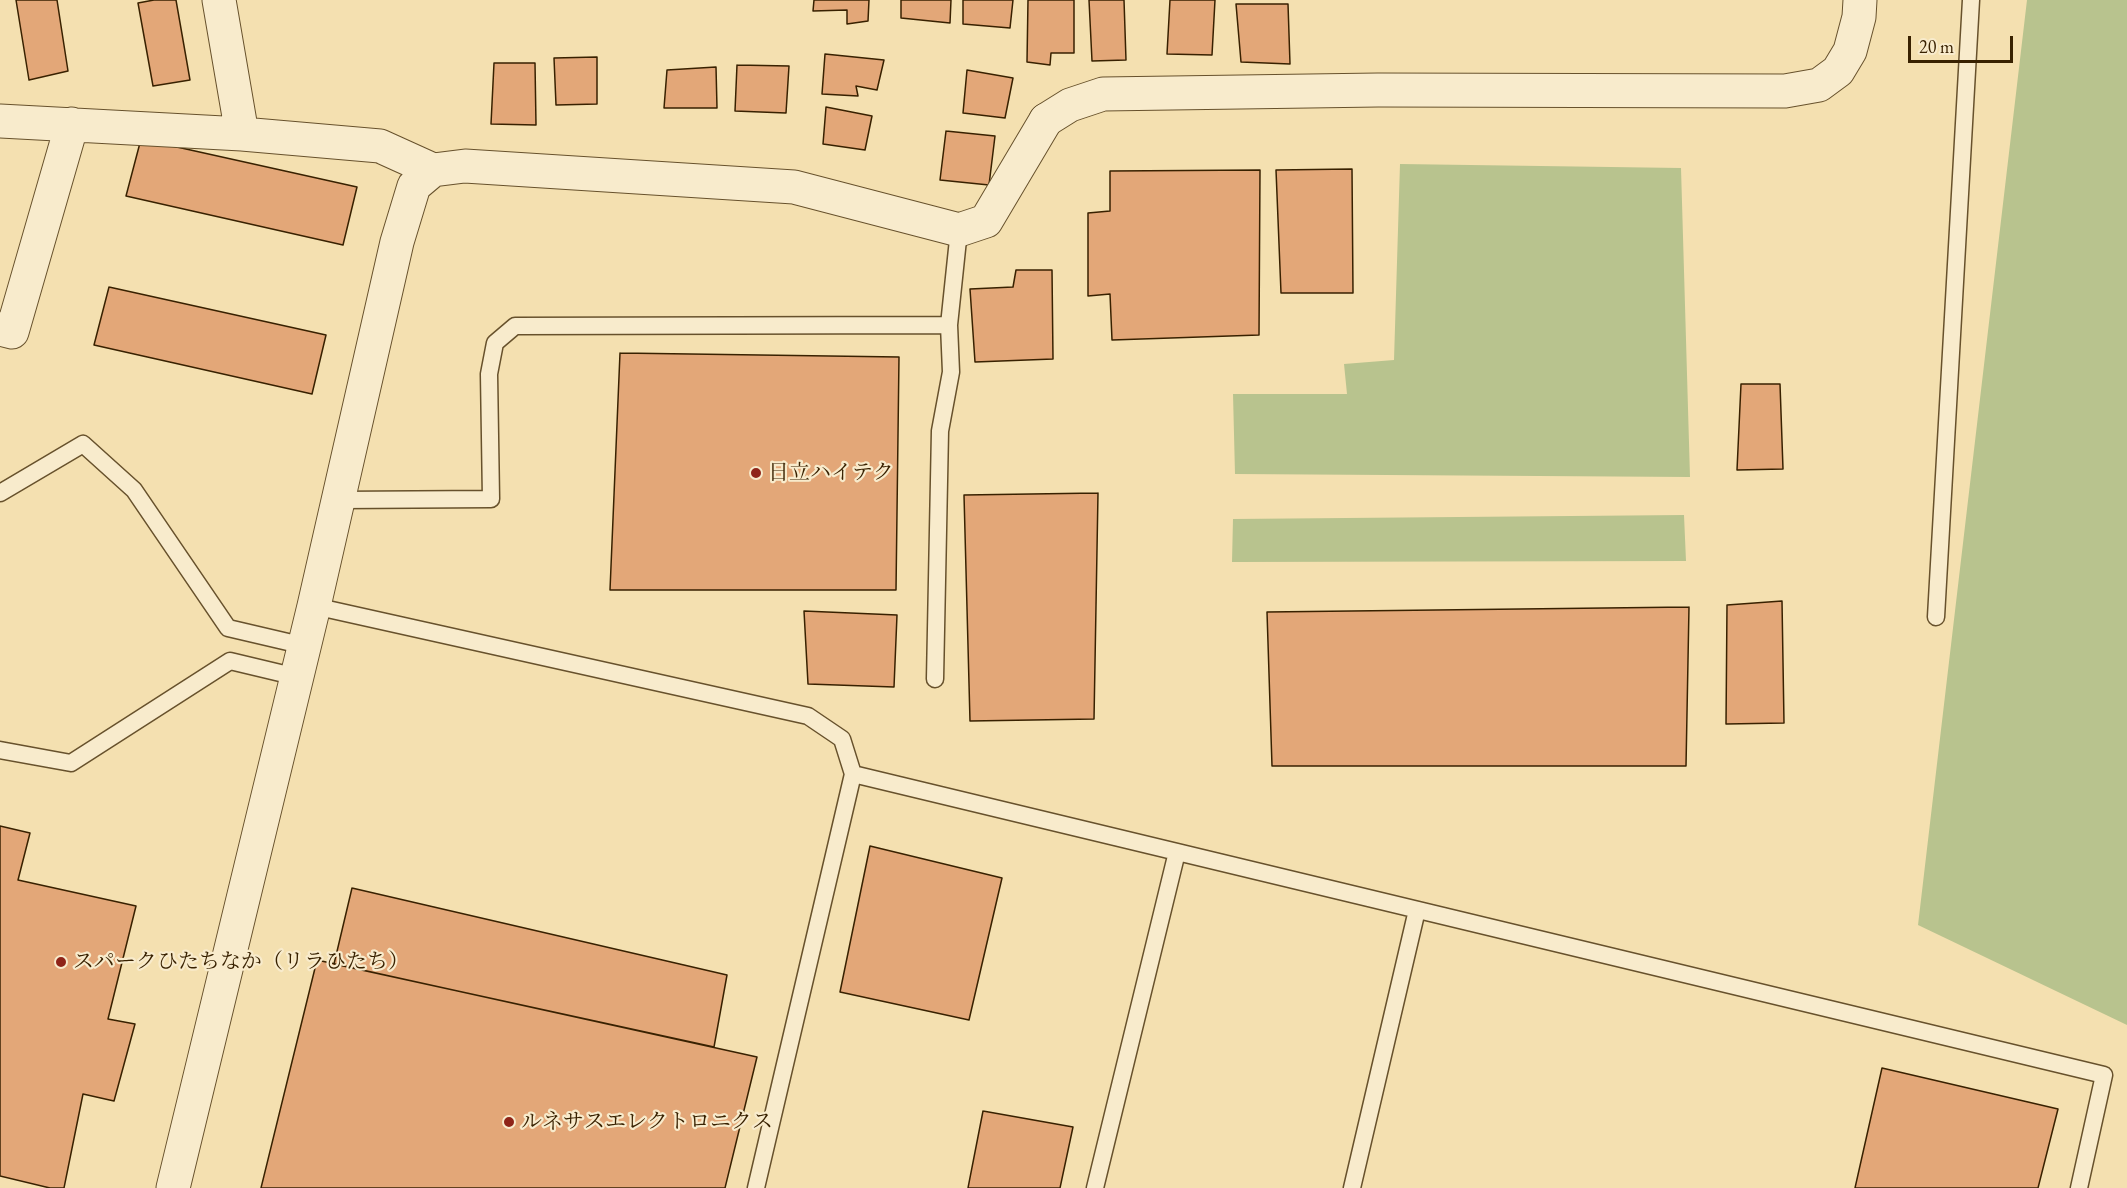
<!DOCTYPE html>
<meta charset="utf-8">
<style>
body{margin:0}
#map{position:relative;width:2127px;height:1188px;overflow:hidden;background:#f4e0b0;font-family:"EB Garamond",serif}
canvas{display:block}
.scale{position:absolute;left:1908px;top:36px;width:105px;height:27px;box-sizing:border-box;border:3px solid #382100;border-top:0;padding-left:8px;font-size:18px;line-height:21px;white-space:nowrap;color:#382100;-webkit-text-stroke:4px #f8ebcc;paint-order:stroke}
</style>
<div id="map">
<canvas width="2127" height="1188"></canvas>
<div class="scale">20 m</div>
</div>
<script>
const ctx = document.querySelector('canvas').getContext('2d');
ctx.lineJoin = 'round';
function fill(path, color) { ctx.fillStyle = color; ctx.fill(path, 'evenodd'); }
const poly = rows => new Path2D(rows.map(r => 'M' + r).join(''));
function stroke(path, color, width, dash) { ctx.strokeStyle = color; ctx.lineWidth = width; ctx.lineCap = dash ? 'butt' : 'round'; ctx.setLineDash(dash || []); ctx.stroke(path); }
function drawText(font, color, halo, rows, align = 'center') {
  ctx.font = font + ' "EB Garamond","Noto Serif JP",serif'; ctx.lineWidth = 4.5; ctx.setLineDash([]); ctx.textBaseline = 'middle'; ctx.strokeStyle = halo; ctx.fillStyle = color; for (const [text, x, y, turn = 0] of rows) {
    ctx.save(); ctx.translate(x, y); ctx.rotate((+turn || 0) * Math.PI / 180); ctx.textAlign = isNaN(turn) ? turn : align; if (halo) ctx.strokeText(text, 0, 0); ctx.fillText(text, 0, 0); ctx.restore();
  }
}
const green = poly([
 [2027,0,2127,0,2127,1025,1918,925],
 [1400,164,1681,168,1690,477,1235,474,1233,394,1347,394,1344,364,1394,360],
 [1684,515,1686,561,1232,562,1233,519]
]);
const building = poly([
 [16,0,57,0,68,71,29,80,16,0],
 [154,0,176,0,190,80,153,86,138,3,154,0],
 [814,0,869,0,868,21,847,24,847,10,813,11,814,0],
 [901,0,951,0,950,23,901,18,901,0],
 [963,0,1013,0,1010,28,963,24,963,0],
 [1028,0,1074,0,1074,53,1051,53,1050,65,1027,62,1028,0],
 [1089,0,1124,0,1126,60,1092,61,1089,0],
 [1170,0,1215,0,1212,55,1167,54,1170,0],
 [1236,4,1288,4,1290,64,1241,62,1236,4],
 [825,54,884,60,877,90,856,86,858,96,822,94,825,54],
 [597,57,597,104,556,105,554,58,597,57],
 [494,63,535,63,536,125,491,124,494,63],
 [737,65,789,66,786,113,735,111,737,65],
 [716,67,717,108,664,108,667,70,716,67],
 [967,70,1013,78,1005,118,963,113,967,70],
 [826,107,872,116,865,150,823,144,826,107],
 [946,131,995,136,989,185,940,180,946,131],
 [141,139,357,187,343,245,126,196,141,139],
 [1352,169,1353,293,1281,293,1276,170,1352,169],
 [1260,170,1259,335,1112,340,1110,294,1088,296,1088,213,1110,211,1110,171,1260,170],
 [1016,270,1052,270,1053,359,975,362,970,289,1013,287,1016,270],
 [109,287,326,335,312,394,94,345,109,287],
 [620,353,899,357,896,590,610,590,620,353],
 [1741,384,1780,384,1783,469,1737,470,1741,384],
 [1098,493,1094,719,970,721,964,495,1098,493],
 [1782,601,1784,723,1726,724,1727,605,1782,601],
 [1689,607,1686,766,1272,766,1267,612,1689,607],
 [804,611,897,615,894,687,808,684,804,611],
 [0,826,30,833,18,880,136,906,108,1019,135,1024,114,1101,83,1094,64,1188,50,1188,0,1176,0,826],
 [870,846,1002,878,969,1020,840,992,870,846],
 [352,888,727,975,714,1047,334,964,352,888],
 [317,960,757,1057,725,1188,261,1188,317,960],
 [1882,1068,2058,1109,2038,1188,1855,1188,1882,1068],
 [983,1111,1073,1127,1060,1188,968,1188,983,1111]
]);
const service = poly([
 [0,493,83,444,134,490,228,628,305,646],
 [339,500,491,499,489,374,495,343,515,326,949,325],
 [314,606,808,716,842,739,853,774,756,1188],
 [1936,617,1971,0],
 [935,679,940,431,951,372,949,325,959,230],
 [0,750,71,763,230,661,297,677],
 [853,774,2104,1075,2079,1188],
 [1095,1188,1177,852],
 [1352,1188,1417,910]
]);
const minor = poly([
 [219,0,242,134],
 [1046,120,1070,105,1103,94,1378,90,1785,91,1819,85,1838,71,1850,51,1859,17,1860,0],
 [0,121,242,134,380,146,433,170],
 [0,329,12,332,72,124]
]);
const tertiary = poly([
 [173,1188,314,606,397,242,414,186,433,170,465,166,794,187,959,230,986,221,1046,120]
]);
const markers = [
 [756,473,6,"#8f2418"],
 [61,962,6,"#8f2418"],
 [509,1122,6,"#8f2418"]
];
const poiNames = [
 ["日立ハイテク",768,473],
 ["スパークひたちなか（リラひたち）",73,962],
 ["ルネサスエレクトロニクス",521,1122]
];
fill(green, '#b8c38e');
fill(building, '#e3a778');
stroke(building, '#382100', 1.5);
stroke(service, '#67512c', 19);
stroke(minor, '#67512c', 35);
stroke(tertiary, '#67512c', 35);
stroke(service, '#f8ebcc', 16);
stroke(minor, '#f8ebcc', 33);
stroke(tertiary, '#f8ebcc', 33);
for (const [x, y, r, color] of markers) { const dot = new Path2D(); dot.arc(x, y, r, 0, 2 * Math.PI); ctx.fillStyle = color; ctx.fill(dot); stroke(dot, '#f8ebcc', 2); }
drawText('21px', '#382100', '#f8ebcc', poiNames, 'left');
</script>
